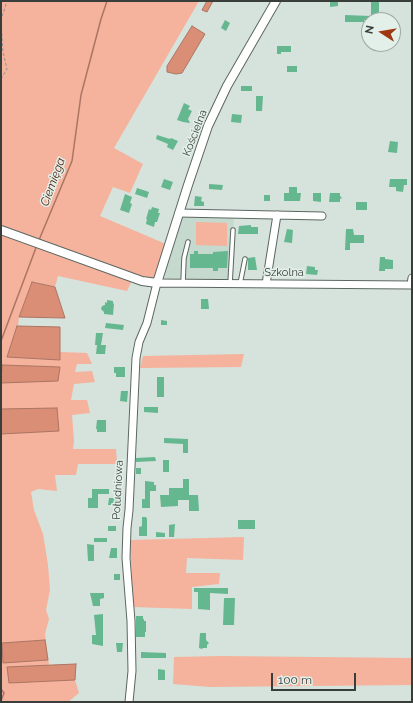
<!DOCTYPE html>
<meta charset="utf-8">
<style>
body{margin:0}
#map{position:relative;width:413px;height:703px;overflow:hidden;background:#d6e2dc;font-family:Raleway,sans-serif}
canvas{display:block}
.frame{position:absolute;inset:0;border:2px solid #393e3b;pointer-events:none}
.north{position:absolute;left:361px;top:12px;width:40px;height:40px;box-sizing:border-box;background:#e3f0e9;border:1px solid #9fa9a3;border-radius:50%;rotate:282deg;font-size:11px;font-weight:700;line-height:16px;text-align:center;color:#393e3b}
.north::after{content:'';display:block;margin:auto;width:14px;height:18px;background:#9e3811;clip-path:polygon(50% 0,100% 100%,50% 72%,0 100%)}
.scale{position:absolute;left:271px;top:673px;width:85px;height:18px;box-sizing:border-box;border:2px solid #393e3b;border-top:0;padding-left:5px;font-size:12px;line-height:14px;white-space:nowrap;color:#393e3b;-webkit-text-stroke:3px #e3f0e9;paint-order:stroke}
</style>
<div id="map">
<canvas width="413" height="703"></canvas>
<div class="frame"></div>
<div class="north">N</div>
<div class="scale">100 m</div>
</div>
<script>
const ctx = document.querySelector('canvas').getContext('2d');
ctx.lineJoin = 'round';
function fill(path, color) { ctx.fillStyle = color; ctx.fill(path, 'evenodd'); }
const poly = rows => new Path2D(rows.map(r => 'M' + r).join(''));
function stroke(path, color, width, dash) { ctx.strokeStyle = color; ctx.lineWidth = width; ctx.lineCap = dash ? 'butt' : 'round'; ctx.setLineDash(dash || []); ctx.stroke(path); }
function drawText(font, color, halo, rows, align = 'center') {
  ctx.font = font + ' Raleway,sans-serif'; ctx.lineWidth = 3; ctx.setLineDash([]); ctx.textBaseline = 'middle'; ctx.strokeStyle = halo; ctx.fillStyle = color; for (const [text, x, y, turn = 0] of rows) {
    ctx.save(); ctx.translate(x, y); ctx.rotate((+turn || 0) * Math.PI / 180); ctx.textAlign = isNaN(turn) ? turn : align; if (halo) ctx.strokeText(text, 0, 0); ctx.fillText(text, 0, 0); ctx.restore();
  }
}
const built = poly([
 [181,213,234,214,231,281,164,278]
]);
const green = poly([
 [1,1,199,1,114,148,143,164,130,193,113,187,100,216,166,244,157,276,153,280,1,227],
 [196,222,227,223,227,246,196,245],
 [1,232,132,280,127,291,58,276,55,287,33,282,19,317,18,326,60,327,60,352,87,353,92,364,77,364,75,372,92,371,95,382,74,384,71,400,87,400,90,413,72,415,74,441,73,449,116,449,117,464,78,464,76,475,55,475,57,491,38,489,31,492,34,510,43,534,48,565,50,590,46,610,49,619,45,634,49,665,76,664,75,680,79,693,68,702,1,702],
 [244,354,241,367,140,368,143,356],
 [244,537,243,560,187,558,186,573,220,573,219,584,192,587,192,609,133,607,130,540],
 [221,656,412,658,412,685,210,687,173,684,174,657]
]);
const water = poly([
 [207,1,213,1,207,12,202,10,207,1],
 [192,26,205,34,182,73,176,74,167,72,167,66,192,26],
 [32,282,55,287,65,318,19,317,32,282],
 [17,326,60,327,60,360,7,357,17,326],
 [2,365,60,367,58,381,1,383,2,365],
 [57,408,59,431,1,434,1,409,57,408],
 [45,640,48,660,3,663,2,643,45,640],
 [76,664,75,680,9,683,7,667,76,664]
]);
const stream = poly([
 [39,240,72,161,81,95,101,19,107,1],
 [1,341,37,245],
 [1,689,4,693,1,701]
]);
const building = poly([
 [330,1,338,1,338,6,330,7],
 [371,1,379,1,379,20,364,20,364,22,345,22,345,15,371,16],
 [225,20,230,23,226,31,221,28],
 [277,46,291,46,291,52,281,52,281,54,277,54],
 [287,66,297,66,297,72,287,72],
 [241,86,252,86,252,91,241,91],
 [256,96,263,96,262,111,256,111],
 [184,103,190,106,188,109,192,111,188,119,190,123,183,122,177,120],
 [232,114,242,115,241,123,231,122],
 [157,135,170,139,171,138,178,141,173,150,167,147,168,144,156,139],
 [390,141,398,142,397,153,388,152],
 [164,179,173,182,170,190,161,187],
 [390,179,407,179,407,185,404,185,403,192,396,191,396,187,389,187],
 [209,184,223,185,222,190,209,189],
 [289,187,297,187,297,193,301,193,300,201,284,201,284,193,289,193],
 [137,188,149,192,147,198,135,194],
 [313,193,321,193,321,202,313,201],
 [330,193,340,193,340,196,342,198,340,199,340,202,329,202],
 [125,194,132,197,130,203,132,204,129,213,120,210],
 [264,195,270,195,270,201,264,201],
 [195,196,202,197,201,201,204,202,204,206,194,206],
 [356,202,367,202,367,210,356,210],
 [152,207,159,209,158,213,160,213,157,222,155,222,154,227,146,224,147,219,146,219,149,209,151,210],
 [251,225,251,227,258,227,258,234,238,234,239,226],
 [287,229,293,230,292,243,284,242],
 [346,229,353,229,354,235,364,235,364,243,350,243,350,250,345,250],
 [194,251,198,251,198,254,213,254,213,252,228,251,227,268,218,268,218,271,213,271,213,268,190,268,190,254,194,254],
 [255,257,257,270,248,270,248,258],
 [380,257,385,257,385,259,393,260,393,269,385,269,385,271,379,271],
 [307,266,315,267,315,270,318,270,317,275,306,274],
 [201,299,208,299,209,309,201,309],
 [107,300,113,301,113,303,114,304,113,315,104,314,104,312,101,309,102,306,105,305,105,302,107,303],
 [161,320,167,321,167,325,161,325],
 [106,323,124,325,123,330,105,328],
 [96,333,103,333,101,345,106,345,105,354,96,354,97,345,95,345],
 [114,367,125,367,125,377,116,377,116,373,114,373],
 [157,377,164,377,164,397,157,397],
 [121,391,128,391,127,402,120,401],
 [144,407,158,407,158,413,144,412],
 [97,420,106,420,106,432,97,432,97,429,96,429],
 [164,438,188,439,188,453,183,453,183,444,164,443],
 [155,457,156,461,136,462,136,458],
 [163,460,169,460,169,472,163,472],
 [136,468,141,468,141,474,136,474],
 [183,479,189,479,189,495,198,495,199,511,189,511,189,500,178,500,178,506,161,507,160,495,169,495,169,488,183,488],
 [145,481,154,482,154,485,156,485,156,491,150,491,150,508,142,508,142,499,145,499],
 [92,489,109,489,109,494,98,494,98,508,88,508,88,498,92,498],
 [109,498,120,498,120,503,113,503,113,505,108,505],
 [142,517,146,517,147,519,147,536,139,536,139,527,142,526],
 [238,520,255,520,255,529,238,529],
 [175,524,174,537,169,537,169,525],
 [108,526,116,526,116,531,108,531],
 [156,532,165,533,165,537,156,537],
 [94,538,107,538,107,542,94,542],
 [87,544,94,545,94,561,88,561],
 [111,548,117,548,117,558,109,558],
 [114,574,120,574,120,580,114,580],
 [194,588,228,588,228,594,210,593,210,610,198,609,198,592,194,592],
 [90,593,104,593,104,598,100,599,100,606,93,606],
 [224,598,235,598,234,625,223,625],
 [103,614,103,646,92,644,92,635,96,635,94,615],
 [136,616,143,616,143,619,144,619,144,621,146,621,146,632,145,632,145,637,136,637],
 [200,633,206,633,206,640,209,643,207,645,207,648,203,648,202,649,199,648],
 [116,643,123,643,122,652,117,652],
 [141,652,166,653,166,658,141,658],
 [158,669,165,670,165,680,158,680]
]);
const path = poly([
 [1,79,7,69,3,52,1,20,7,1]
]);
const service = poly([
 [183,283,184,258,188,242],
 [230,284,233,230],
 [240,284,245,259]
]);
const minor = poly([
 [179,213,322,216],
 [266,284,277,215],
 [129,702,132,671,131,621,126,558,127,528,129,510,136,358,139,342,147,323,157,283,411,285,412,278]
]);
const tertiary = poly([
 [1,230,142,281,157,283,188,185,208,126,227,86,276,1]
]);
const streetNames = [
 ["Kościelna",195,133,-69],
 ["Szkolna",284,273],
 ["Południowa",118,490,-87]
];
const waterNames = [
 ["Ciemięga",53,182,-70]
];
fill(built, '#c5d9ce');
fill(green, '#f5b29c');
fill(water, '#da8e75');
stroke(water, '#aa7664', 1);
stroke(stream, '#aa7664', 1.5);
fill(building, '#65b790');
stroke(service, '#5c6761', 5.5);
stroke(minor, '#5c6761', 9);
stroke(tertiary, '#5c6761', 10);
stroke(path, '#8d9691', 1, [3, 2]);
stroke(service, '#fff', 3.5);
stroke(minor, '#fff', 7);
stroke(tertiary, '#fff', 8);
drawText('11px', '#393e3b', '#e3f0e9', streetNames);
drawText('italic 12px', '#4b1b0a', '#e3f0e9', waterNames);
</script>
